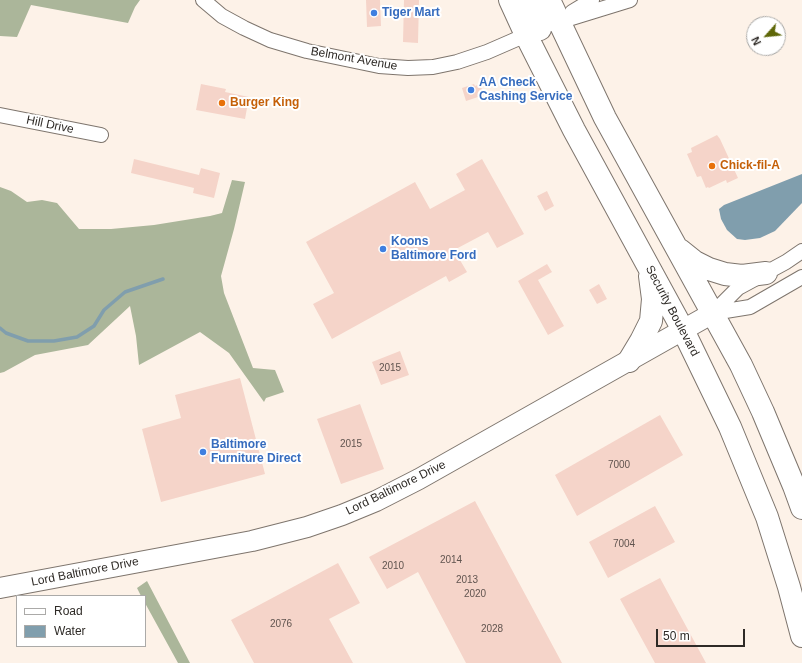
<!DOCTYPE html>
<style>
body{margin:0}
#map{position:relative;width:802px;height:663px;overflow:hidden;background:#fdf2e8;font-family:Arial,sans-serif}
canvas{display:block}
.legend{position:absolute;left:16px;top:595px;width:130px;height:52px;box-sizing:border-box;background:#fff;border:1px solid #abaaa8;margin:0;padding:5px 7px;list-style:none;font-size:12px;color:#2e2a26}
.legend li{display:flex;align-items:center;gap:8px;height:20px}
.legend b{width:20px;border:1px solid #abaaa8}
.north{position:absolute;left:746px;top:16px;width:40px;height:40px;box-sizing:border-box;background:#fff;border:1px solid #abaaa8;border-radius:50%;rotate:243deg;font-size:11px;font-weight:700;line-height:16px;text-align:center;color:#2e2a26}
.north::after{content:'';display:block;margin:auto;width:14px;height:18px;background:#5e6708;clip-path:polygon(50% 0,100% 100%,50% 72%,0 100%)}
.scale{position:absolute;left:656px;top:629px;width:89px;height:18px;box-sizing:border-box;border:2px solid #2e2a26;border-top:0;padding-left:5px;font-size:12px;line-height:14px;white-space:nowrap;color:#2e2a26;-webkit-text-stroke:3px #fff;paint-order:stroke}
</style>
<div id="map">
<canvas width="802" height="663"></canvas>
<ul class="legend">
<li><b style="height:5px;background:#fff"></b>Road</li>
<li><b style="height:11px;background:#809ead"></b>Water</li>
</ul>
<div class="north">N</div>
<div class="scale">50 m</div>
</div>
<script>
const ctx = document.querySelector('canvas').getContext('2d');
ctx.lineJoin = 'round';
function fill(path, color) { ctx.fillStyle = color; ctx.fill(path, 'evenodd'); }
const poly = rows => new Path2D(rows.map(r => 'M' + r).join(''));
function stroke(path, color, width, dash) { ctx.strokeStyle = color; ctx.lineWidth = width; ctx.lineCap = dash ? 'butt' : 'round'; ctx.setLineDash(dash || []); ctx.stroke(path); }
function drawText(font, color, halo, rows, align = 'center') {
  ctx.font = font + ' Arial,sans-serif'; ctx.lineWidth = 4; ctx.setLineDash([]); ctx.textBaseline = 'middle'; ctx.strokeStyle = halo; ctx.fillStyle = color; for (const [text, x, y, turn = 0] of rows) {
    ctx.save(); ctx.translate(x, y); ctx.rotate((+turn || 0) * Math.PI / 180); ctx.textAlign = isNaN(turn) ? turn : align; if (halo) ctx.strokeText(text, 0, 0); ctx.fillText(text, 0, 0); ctx.restore();
  }
}
const forest = poly([
 [0,0,140,0,135,7,128,23,31,5,17,37,0,36],
 [232,180,245,182,234,229,221,276,224,293,253,368,275,370,284,392,266,398,264,402,229,353,200,332,139,365,136,336,130,306,88,345,35,355,4,372,0,373,0,187,11,191,27,202,42,200,57,203,79,229,111,229,154,225,210,216,222,213],
 [147,581,190,663,178,663,145,603,145,596,141,596,137,588]
]);
const water = poly([
 [802,174,802,203,775,231,760,238,745,240,737,239,727,230,721,219,719,209,724,205]
]);
const stream = poly([
 [0,328,6,333,28,341,54,341,77,337,94,326,104,310,125,292,163,279]
]);
const building = poly([
 [366,0,380,0,381,26,367,27],
 [404,0,419,0,418,43,403,42],
 [201,84,226,89,225,92,249,97,245,119,196,110],
 [474,84,475,86,480,84,484,95,466,101,462,88],
 [717,135,720,139,738,178,727,183,726,180,709,188,708,187,706,188,701,176,697,177,687,154,692,152,691,148],
 [134,159,199,175,201,168,220,173,214,198,193,193,194,188,131,173],
 [482,159,524,234,497,248,488,232,454,250,467,272,449,282,446,276,332,339,313,304,334,293,306,242,415,182,430,209,465,190,456,174],
 [547,191,554,206,545,211,537,196],
 [547,264,552,272,538,280,564,326,548,335,518,281],
 [599,284,607,299,597,304,589,290],
 [400,351,409,375,381,385,372,362],
 [240,378,265,474,161,502,142,429,181,418,175,395],
 [360,404,384,469,341,484,317,419],
 [660,415,683,455,577,516,555,475],
 [475,501,562,663,466,663,418,572,387,589,369,557],
 [655,506,675,542,608,578,589,542],
 [338,563,360,603,329,619,353,663,254,663,231,620],
 [660,578,706,663,655,663,620,599]
]);
const street = poly([
 [203,0,222,16,244,28,270,40,307,51,379,66,408,68,433,67,457,62,487,52,533,32],
 [572,12,592,0],
 [552,24,630,0],
 [0,115,101,135],
 [713,313,738,288,786,262,802,251],
 [713,313,750,307,802,277]
]);
const secondary = poly([
 [0,588,252,541,307,527,342,515,376,501,419,479,713,313]
]);
const primary = poly([
 [510,0,526,35,574,130,683,330,730,427,767,517,789,587,802,636],
 [528,0,540,29],
 [549,0,605,118,741,365,763,412,794,486,802,508],
 [680,250,695,262,709,269,725,274,742,276,766,273],
 [629,361,641,341,651,321,653,299,650,276]
]);
const markers = [
 [374,13,4,"#3f7fe0"],
 [471,90,4,"#3f7fe0"],
 [222,103,4,"#e8710a"],
 [712,166,4,"#e8710a"],
 [383,249,4,"#3f7fe0"],
 [203,452,4,"#3f7fe0"]
];
const numberNames = [
 ["2015",390,368],
 ["2015",351,444],
 ["7000",619,465],
 ["7004",624,544],
 ["2014",451,560],
 ["2010",393,566],
 ["2013",467,580],
 ["2020",475,594],
 ["2076",281,624],
 ["2028",492,629]
];
const shopNames = [
 ["Tiger Mart",382,13],
 ["AA Check",479,83],
 ["Cashing Service",479,97],
 ["Koons",391,242],
 ["Baltimore Ford",391,256],
 ["Baltimore",211,445],
 ["Furniture Direct",211,459]
];
const streetNames = [
 ["Belmont Avenue",354,59,10],
 ["Hill Drive",50,125,12],
 ["Security Boulevard",672,311,62],
 ["Lord Baltimore Drive",396,488,-26],
 ["Lord Baltimore Drive",85,572,-11]
];
const foodNames = [
 ["Burger King",230,103],
 ["Chick-fil-A",720,166]
];
fill(forest, '#abb69a');
fill(water, '#809ead');
stroke(stream, '#809ead', 3.5);
fill(building, '#f5d4c9');
stroke(street, '#7e756d', 16);
stroke(secondary, '#7e756d', 22);
stroke(primary, '#7e756d', 24);
stroke(street, '#fff', 14);
stroke(secondary, '#fff', 20);
stroke(primary, '#fff', 22);
for (const [x, y, r, color] of markers) { const dot = new Path2D(); dot.arc(x, y, r, 0, 2 * Math.PI); ctx.fillStyle = color; ctx.fill(dot); stroke(dot, '#fff', 1.5); }
drawText('10px', '#60544f', null, numberNames);
drawText('bold 12px', '#366cbe', '#fff', shopNames, 'left');
drawText('12px', '#2e2a26', '#fff', streetNames);
drawText('bold 12px', '#c56008', '#fff', foodNames, 'left');
</script>
